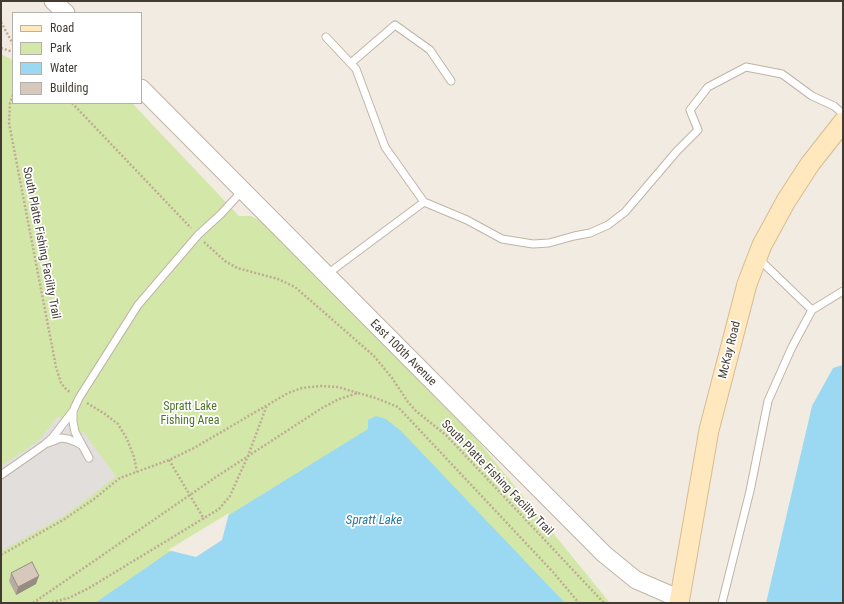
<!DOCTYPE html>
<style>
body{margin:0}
#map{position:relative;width:844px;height:604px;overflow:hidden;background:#f2ebe2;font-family:"Roboto Condensed",sans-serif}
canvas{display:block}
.frame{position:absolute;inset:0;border:2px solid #433b32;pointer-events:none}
.legend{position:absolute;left:12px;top:12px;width:130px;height:92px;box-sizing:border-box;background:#fff;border:1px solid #b4b1ad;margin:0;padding:5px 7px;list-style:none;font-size:12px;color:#433b32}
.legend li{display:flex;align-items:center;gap:8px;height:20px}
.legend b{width:20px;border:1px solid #b4b1ad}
</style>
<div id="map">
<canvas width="844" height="604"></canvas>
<div class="frame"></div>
<ul class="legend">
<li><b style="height:5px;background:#ffe8be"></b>Road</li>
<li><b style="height:11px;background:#d3e8a8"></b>Park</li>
<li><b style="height:11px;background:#9bd9f2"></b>Water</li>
<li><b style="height:11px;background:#d6c8ba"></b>Building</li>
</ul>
</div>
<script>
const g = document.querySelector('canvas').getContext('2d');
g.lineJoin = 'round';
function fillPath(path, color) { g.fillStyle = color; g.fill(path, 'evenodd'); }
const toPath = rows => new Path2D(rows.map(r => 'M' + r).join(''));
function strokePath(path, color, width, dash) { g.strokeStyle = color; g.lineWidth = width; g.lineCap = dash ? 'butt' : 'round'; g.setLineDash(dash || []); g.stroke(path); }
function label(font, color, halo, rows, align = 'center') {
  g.font = font + ' "Roboto Condensed",sans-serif'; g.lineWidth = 3.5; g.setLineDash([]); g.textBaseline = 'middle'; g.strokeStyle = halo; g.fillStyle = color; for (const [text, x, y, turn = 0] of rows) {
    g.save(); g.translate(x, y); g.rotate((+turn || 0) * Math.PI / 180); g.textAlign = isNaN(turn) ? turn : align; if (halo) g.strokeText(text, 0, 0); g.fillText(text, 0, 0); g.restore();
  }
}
fillPath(toPath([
 [1,54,13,60,13,103,132,103,239,216,251,216,263,222,460,419,610,603,1,603]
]), '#d3e8a8');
fillPath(toPath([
 [58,416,85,434,116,476,90,497,64,516,1,551,1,466,38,441]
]), '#e2dedb');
fillPath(toPath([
 [843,365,843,603,766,603,812,406,833,368],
 [376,416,386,419,401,431,565,603,95,603,166,554,368,429,368,420]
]), '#9bd9f2');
fillPath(toPath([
 [229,513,222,540,196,557,168,550]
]), '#f2ebe2');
const service = toPath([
 [326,37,356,69,385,147,424,202],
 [351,63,395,25,430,50,451,81],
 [759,259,812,310],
 [326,275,424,202,467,220,502,239,533,244,549,243,574,236,590,233,608,225,625,212,677,151,698,130,690,110,708,87,746,67,782,74,812,96,834,106,843,114],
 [73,411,73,422,75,432,89,458],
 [48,443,61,438,68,439,76,442,81,445],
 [1,475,44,445,53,437,73,411,79,398,138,305,198,235,221,214,242,191],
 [722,603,750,491,768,401,792,347,812,310,843,291]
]);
const tertiary = toPath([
 [53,1,66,13],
 [141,88,604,554,636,580,680,599]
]);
const secondary = toPath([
 [679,603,709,430,747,284,762,245,786,201,810,164,843,122]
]);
strokePath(service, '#c0b4a7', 9);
strokePath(tertiary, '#c0b4a7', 19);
strokePath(secondary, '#d7bc92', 21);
strokePath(toPath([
 [1,22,13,44],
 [1,48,13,52],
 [13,95,10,103,9,123,56,367,61,383,65,388,71,393],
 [72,103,191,228],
 [204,242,225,261,237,268,278,279,295,287,374,356,392,378,408,402,416,411,447,436,604,603],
 [87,403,105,414,118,424,127,439,134,457,137,472],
 [169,460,204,519],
 [1,555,63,520,94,499,120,478,169,460,194,448,288,393,302,388,320,386,338,387,358,393],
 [33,603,216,477,322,408,339,399,358,393,376,398,398,407,553,572,579,603],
 [48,603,69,598,89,588,219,509,230,496,237,480,248,456,267,405]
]), '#bfab95', 2.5, [2, 2]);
strokePath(service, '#fff', 7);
strokePath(tertiary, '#fff', 17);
strokePath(secondary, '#ffe8be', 19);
fillPath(toPath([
 [11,573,36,584,16,595,9,581]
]), '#b8aca0');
fillPath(toPath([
 [39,576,36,584,16,595,18,587]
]), '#968c82');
const building = toPath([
 [32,562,39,576,18,587,11,573,32,562]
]);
fillPath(building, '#d6c8ba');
strokePath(building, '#968c82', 1);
label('12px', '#433b32', '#fff', [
 ["South Platte Fishing Facility Trail",41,243,79],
 ["McKay Road",730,350,-76],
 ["East 100th Avenue",403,353,45],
 ["South Platte Fishing Facility Trail",497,478,46]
]);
label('12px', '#4d7625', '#fff', [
 ["Spratt Lake",190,407],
 ["Fishing Area",190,421]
]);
label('italic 13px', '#277ca1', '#fff', [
 ["Spratt Lake",374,521]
]);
</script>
